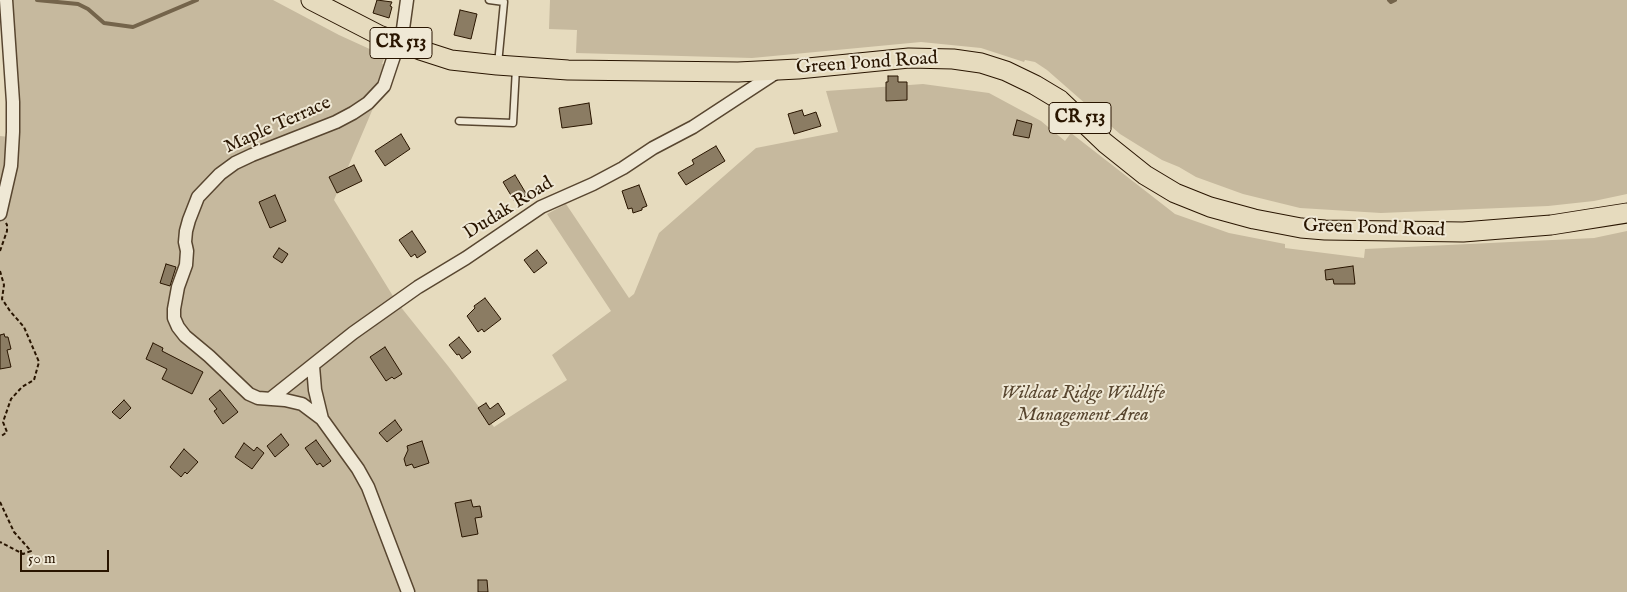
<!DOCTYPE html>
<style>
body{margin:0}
#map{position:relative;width:1627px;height:592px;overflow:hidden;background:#e6dbbe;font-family:"IM FELL English",serif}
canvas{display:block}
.scale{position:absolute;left:20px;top:550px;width:89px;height:22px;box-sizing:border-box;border:2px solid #291500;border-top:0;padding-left:6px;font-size:15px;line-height:18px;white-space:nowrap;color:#291500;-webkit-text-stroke:4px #efe8d5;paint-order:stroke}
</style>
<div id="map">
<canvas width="1627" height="592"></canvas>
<div class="scale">50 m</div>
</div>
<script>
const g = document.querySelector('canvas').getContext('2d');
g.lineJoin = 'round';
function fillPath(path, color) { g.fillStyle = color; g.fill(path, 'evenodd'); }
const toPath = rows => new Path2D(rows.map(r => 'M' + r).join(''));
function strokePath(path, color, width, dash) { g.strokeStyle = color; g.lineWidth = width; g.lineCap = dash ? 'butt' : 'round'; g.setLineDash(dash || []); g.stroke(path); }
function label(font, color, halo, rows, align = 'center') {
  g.font = font + ' "IM FELL English",serif'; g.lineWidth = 4; g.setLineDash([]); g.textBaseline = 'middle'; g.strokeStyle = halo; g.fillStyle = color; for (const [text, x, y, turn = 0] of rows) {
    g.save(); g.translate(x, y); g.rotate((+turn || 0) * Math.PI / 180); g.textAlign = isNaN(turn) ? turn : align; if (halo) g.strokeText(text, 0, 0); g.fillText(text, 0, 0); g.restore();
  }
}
fillPath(toPath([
 [12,0,273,0,339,35,385,56,382,64,391,66,334,200,396,301,448,366,494,427,567,380,552,355,611,311,547,214,566,204,629,298,634,294,659,233,756,148,838,132,826,91,923,84,989,93,1041,121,1065,141,1071,133,1175,214,1229,233,1285,244,1285,248,1364,258,1365,249,1594,238,1627,231,1627,592,0,592,0,136,18,138],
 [550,0,1627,0,1627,194,1594,201,1548,206,1381,213,1300,208,1243,194,1196,177,1179,167,1162,160,1120,134,1047,70,1035,62,1025,60,1024,62,981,48,921,42,752,58,576,53,577,30,549,29]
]), '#c6b99e');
strokePath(toPath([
 [37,0,78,4,88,9,104,23,133,27,197,0],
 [1389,0,1391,2,1395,0]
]), '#74644b', 4);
const building = toPath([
 [377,0,392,2,390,6,392,7,389,18,373,13,377,0],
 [460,10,477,14,471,39,454,35,460,10],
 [888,76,898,76,898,82,907,82,907,100,886,101,886,82,888,82,888,76],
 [589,103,592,124,562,128,559,108,589,103],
 [802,110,804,116,816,112,821,126,794,134,788,114,802,110],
 [1017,120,1032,124,1029,138,1013,135,1017,120],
 [401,134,410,149,385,166,375,151,401,134],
 [716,146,725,161,686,185,678,173,694,164,692,160,716,146],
 [354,165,362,181,337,193,329,177,354,165],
 [515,175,527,195,515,202,503,182,515,175],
 [639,185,647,206,642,208,642,210,633,213,632,208,628,209,622,191,639,185],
 [275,195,286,221,270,228,259,202,275,195],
 [412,231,426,252,417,258,415,254,411,257,399,240,412,231],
 [279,248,288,254,282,263,273,257,279,248],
 [537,250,547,263,534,273,524,260,537,250],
 [166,264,176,267,170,286,160,283,166,264],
 [1353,266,1355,284,1334,284,1333,279,1326,280,1325,270,1353,266],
 [485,298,501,319,484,332,482,329,478,332,467,316,475,308,474,306,485,298],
 [4,334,5,337,8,337,11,349,7,350,11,367,0,369,0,335,4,334],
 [459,337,471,352,462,359,459,354,457,355,449,345,459,337],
 [153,343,163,348,162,351,203,372,192,394,162,379,167,369,146,359,153,343],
 [385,347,402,374,394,379,392,377,386,381,370,357,385,347],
 [220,390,238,412,223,424,214,411,217,409,209,399,220,390],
 [124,400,131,408,120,419,112,412,124,400],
 [486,403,490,409,498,403,505,414,489,425,478,408,486,403],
 [395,420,402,430,387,442,379,433,395,420],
 [281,434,289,445,275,457,267,446,281,434],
 [316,440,331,461,323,467,320,463,317,465,305,448,316,440],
 [422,441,429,463,414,468,412,464,406,466,404,459,408,450,407,446,422,441],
 [244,443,254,451,257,447,264,453,252,469,235,457,244,443],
 [184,449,198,462,187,474,185,472,181,477,170,467,184,449],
 [471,500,473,507,480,506,482,517,475,518,478,534,462,537,455,503,471,500],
 [478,580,487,580,488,592,478,592,478,580]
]);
fillPath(building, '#8b7c63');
strokePath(building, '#291500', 1);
const lane = toPath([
 [489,0,504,2,498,64],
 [459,121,513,123,516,68]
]);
const street = toPath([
 [407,0,403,29,384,86,368,103,353,113,336,122,252,155,235,163,220,174,198,197,189,220,186,231,185,242,187,251,186,265,178,287,174,309,174,318,178,327,185,336,209,356,249,394,258,398,285,400,302,404,322,419,358,469,368,487,408,592],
 [0,214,11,166,13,132,13,102,6,0],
 [313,366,315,390,322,419],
 [270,399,353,333,418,287,466,258,541,207,593,184,623,168,653,148,693,127,780,70]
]);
const primary = toPath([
 [311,0,379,35,420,50,451,60,497,65,568,70,738,72,798,69,909,58,953,59,981,63,1006,71,1035,85,1060,100,1105,143,1145,175,1175,193,1210,207,1254,219,1301,228,1325,230,1463,232,1551,225,1627,213]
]);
strokePath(lane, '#584630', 9);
strokePath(street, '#584630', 15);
strokePath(primary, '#291500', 21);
strokePath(toPath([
 [0,251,7,231,7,225,6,223],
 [0,271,4,285,2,299,10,311,24,327,39,362,34,380,22,387,11,399,3,422,7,432,0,437],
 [0,502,14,532,31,551,23,554,0,542]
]), '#291500', 2, [4, 2.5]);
strokePath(lane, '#efe8d5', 6);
strokePath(street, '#efe8d5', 12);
strokePath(primary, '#e6dbbe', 19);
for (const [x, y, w] of [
 [401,43,62],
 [1080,118,62]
]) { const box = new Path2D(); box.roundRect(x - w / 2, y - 15.5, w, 31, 4); g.fillStyle = '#efe8d5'; g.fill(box); strokePath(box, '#291500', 1); }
label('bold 18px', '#291500', null, [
 ["CR 513",401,43],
 ["CR 513",1080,118]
]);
label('19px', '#291500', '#efe8d5', [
 ["Green Pond Road",867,64,-4],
 ["Maple Terrace",278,126,-24],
 ["Dudak Road",509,209,-32],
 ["Green Pond Road",1374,229,2]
]);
label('italic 19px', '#58462f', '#efe8d5', [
 ["Wildcat Ridge Wildlife",1083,394],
 ["Management Area",1083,416]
]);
</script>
